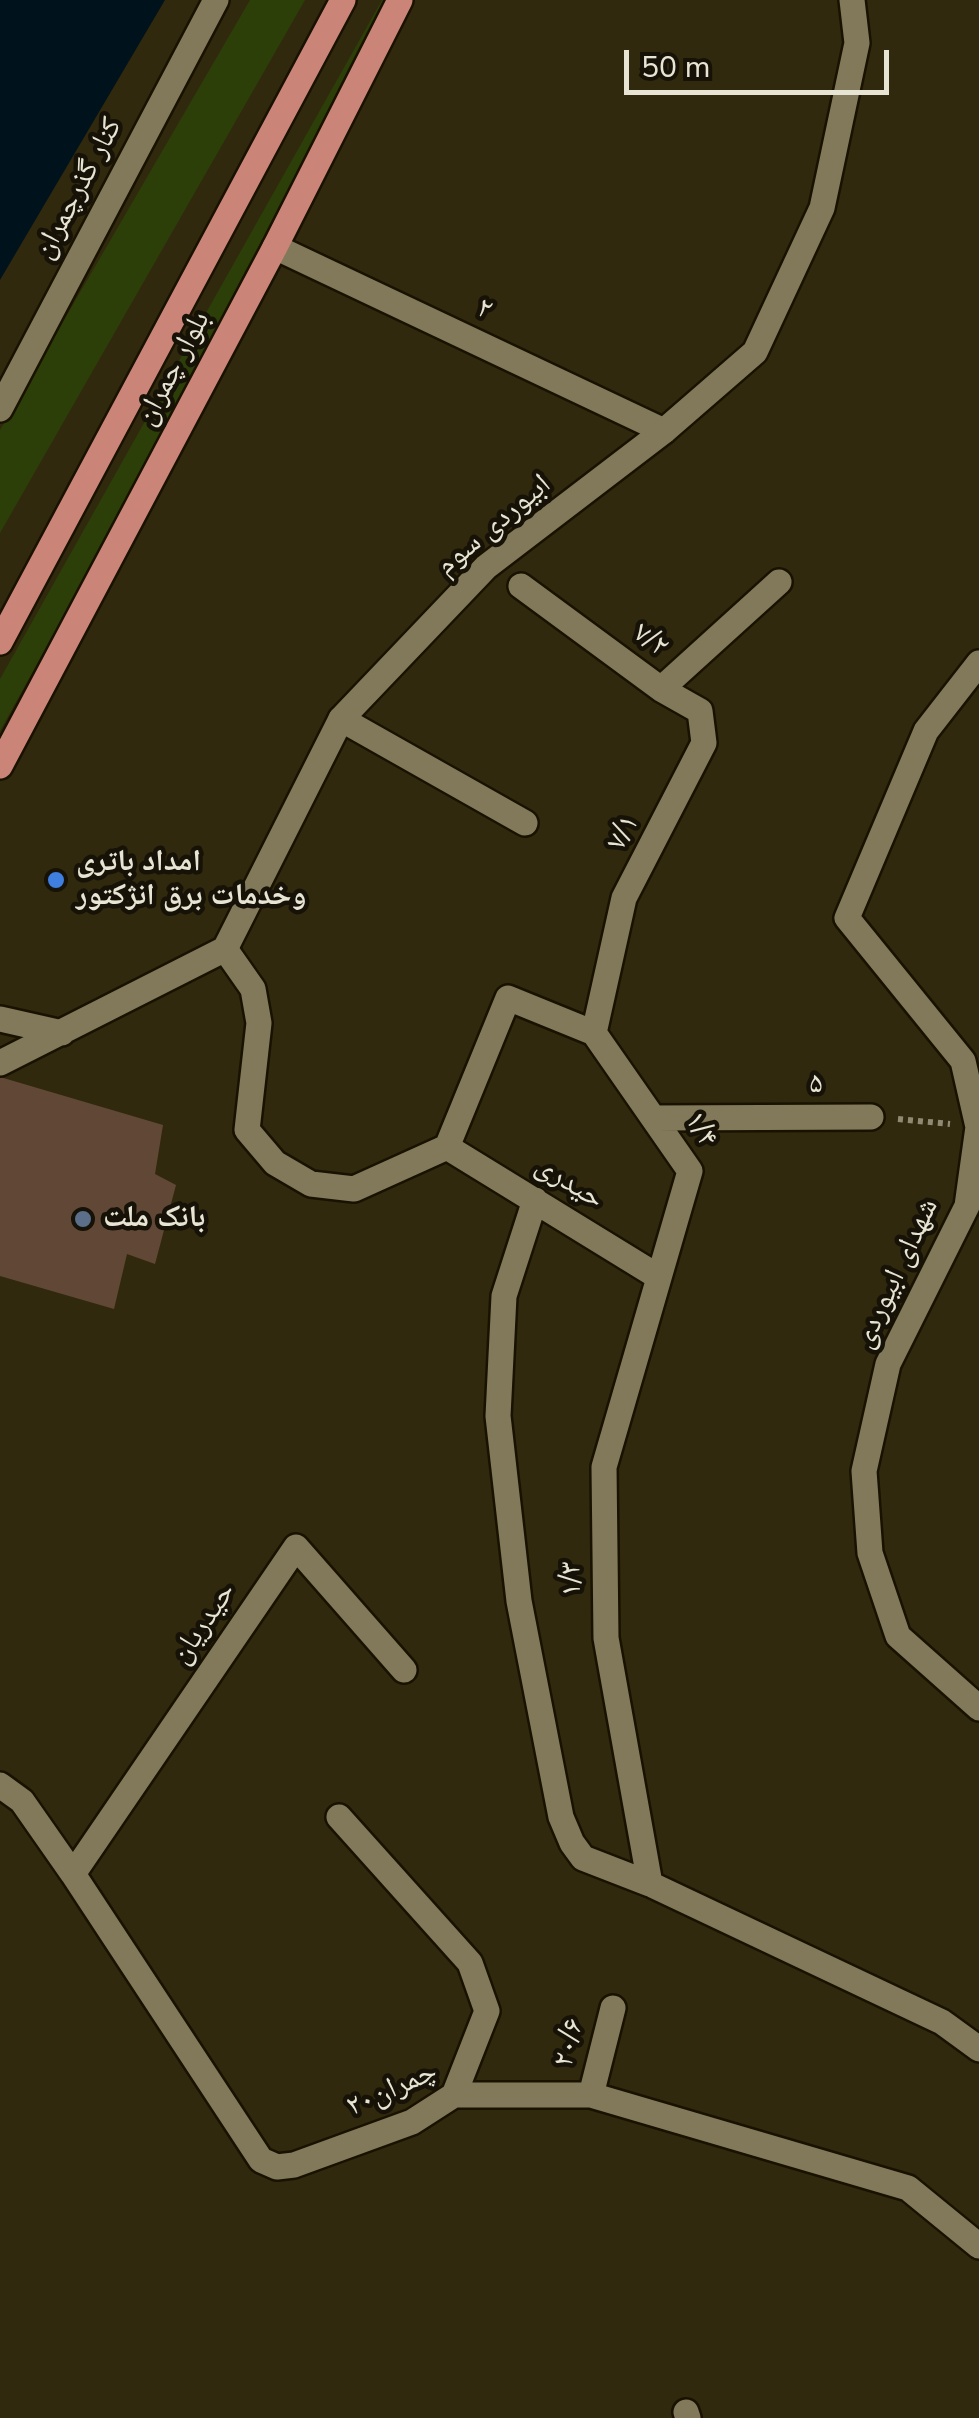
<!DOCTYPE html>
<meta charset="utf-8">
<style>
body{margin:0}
#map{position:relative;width:979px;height:2418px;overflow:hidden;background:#31290d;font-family:"Nunito Sans",sans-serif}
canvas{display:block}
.scale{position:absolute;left:624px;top:50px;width:265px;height:45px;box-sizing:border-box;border:5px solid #e8e4d3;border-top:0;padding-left:12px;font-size:30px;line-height:35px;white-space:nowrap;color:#e8e4d3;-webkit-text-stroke:8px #161207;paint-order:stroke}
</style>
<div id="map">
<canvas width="979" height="2418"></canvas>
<div class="scale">50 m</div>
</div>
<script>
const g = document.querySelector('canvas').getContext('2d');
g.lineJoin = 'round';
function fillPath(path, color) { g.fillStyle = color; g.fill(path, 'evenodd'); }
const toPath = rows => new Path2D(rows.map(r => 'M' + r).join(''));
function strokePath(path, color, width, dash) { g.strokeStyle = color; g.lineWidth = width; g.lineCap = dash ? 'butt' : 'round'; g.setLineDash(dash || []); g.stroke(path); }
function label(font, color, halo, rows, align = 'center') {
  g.font = font + ' "Nunito Sans","Noto Naskh Arabic",sans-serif'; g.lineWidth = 9; g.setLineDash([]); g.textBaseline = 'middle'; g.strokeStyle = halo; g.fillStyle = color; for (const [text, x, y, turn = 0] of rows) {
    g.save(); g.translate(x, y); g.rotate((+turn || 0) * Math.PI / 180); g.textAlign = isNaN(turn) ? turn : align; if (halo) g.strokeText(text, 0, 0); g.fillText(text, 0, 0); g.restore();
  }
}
fillPath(toPath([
 [250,0,305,0,0,533,0,430],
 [382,0,392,0,226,322,0,731,0,679]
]), '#2d3f08');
fillPath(toPath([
 [0,0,165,0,0,280]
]), '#00131c');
fillPath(toPath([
 [0,1077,163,1125,155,1174,176,1185,155,1264,127,1254,114,1309,0,1276]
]), '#614836');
const street = toPath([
 [275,247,664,431],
 [521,586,661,689,779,582],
 [341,719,525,823],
 [225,949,253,989,259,1023,247,1130,275,1163,311,1184,354,1189,447,1147,508,998,594,1033],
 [594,1033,690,1171,604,1467,606,1638,650,1884],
 [594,1033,624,898,704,743,700,711,661,689],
 [654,1118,871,1117],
 [447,1147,657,1276],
 [535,1200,504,1296,498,1416,519,1601,561,1817,572,1843,583,1858,650,1884,942,2022,979,2049],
 [0,1785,22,1801,73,1874,261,2160,277,2167,294,2165,412,2122,454,2095,591,2095,908,2188,979,2246],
 [339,1817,470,1963,487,2011,454,2095],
 [73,1874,296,1547,404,1670],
 [591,2095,613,2008],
 [686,2412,688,2418]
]);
const secondary = toPath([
 [0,409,216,0],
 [979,663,926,731,847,918,963,1061,978,1127,967,1206,888,1364,864,1471,870,1553,898,1636,979,1708],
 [0,1019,62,1033],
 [0,1063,225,949,341,719,486,567,664,431,755,352,822,208,857,43,852,0]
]);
const primary = toPath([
 [0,642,343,0],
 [0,766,275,247,400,0]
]);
strokePath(street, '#191200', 30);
strokePath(secondary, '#191200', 30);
strokePath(primary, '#191200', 30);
strokePath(toPath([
 [898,1119,950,1124]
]), '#908a74', 6, [5, 5]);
strokePath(street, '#82795b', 25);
strokePath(secondary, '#82795b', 25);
strokePath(primary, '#cb8478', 25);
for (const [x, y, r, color] of [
 [56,880,10,"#3f7fe0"],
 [83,1219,10,"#5c6f8a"]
]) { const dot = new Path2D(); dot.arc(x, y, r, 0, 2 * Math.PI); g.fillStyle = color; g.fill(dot); strokePath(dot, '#161207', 4); }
label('30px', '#e8e4d3', '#161207', [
 ["کنار گذرچمران",79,189,-62],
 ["۲",484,310,25],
 ["بلوار چمران",174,369,-62],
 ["ابیوردی سوم",494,526,-40],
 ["۷/۲",650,641,36],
 ["۷/۱",624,833,-61],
 ["۵",816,1085],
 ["۱/۴",700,1130,58],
 ["حیدری",569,1183,32],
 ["شهدای ابیوردی",897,1274,-65],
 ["۱/۳",573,1579,-90],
 ["حیدریان",204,1624,-56],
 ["۲۰/۶",570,2043,-76],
 ["چمران۲۰",392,2090,-24]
]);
label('bold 30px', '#e8e4d3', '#161207', [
 ["امداد باتری",76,863],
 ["وخدمات برق انژکتور",76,897],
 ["بانک ملت",103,1219]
], 'left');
</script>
